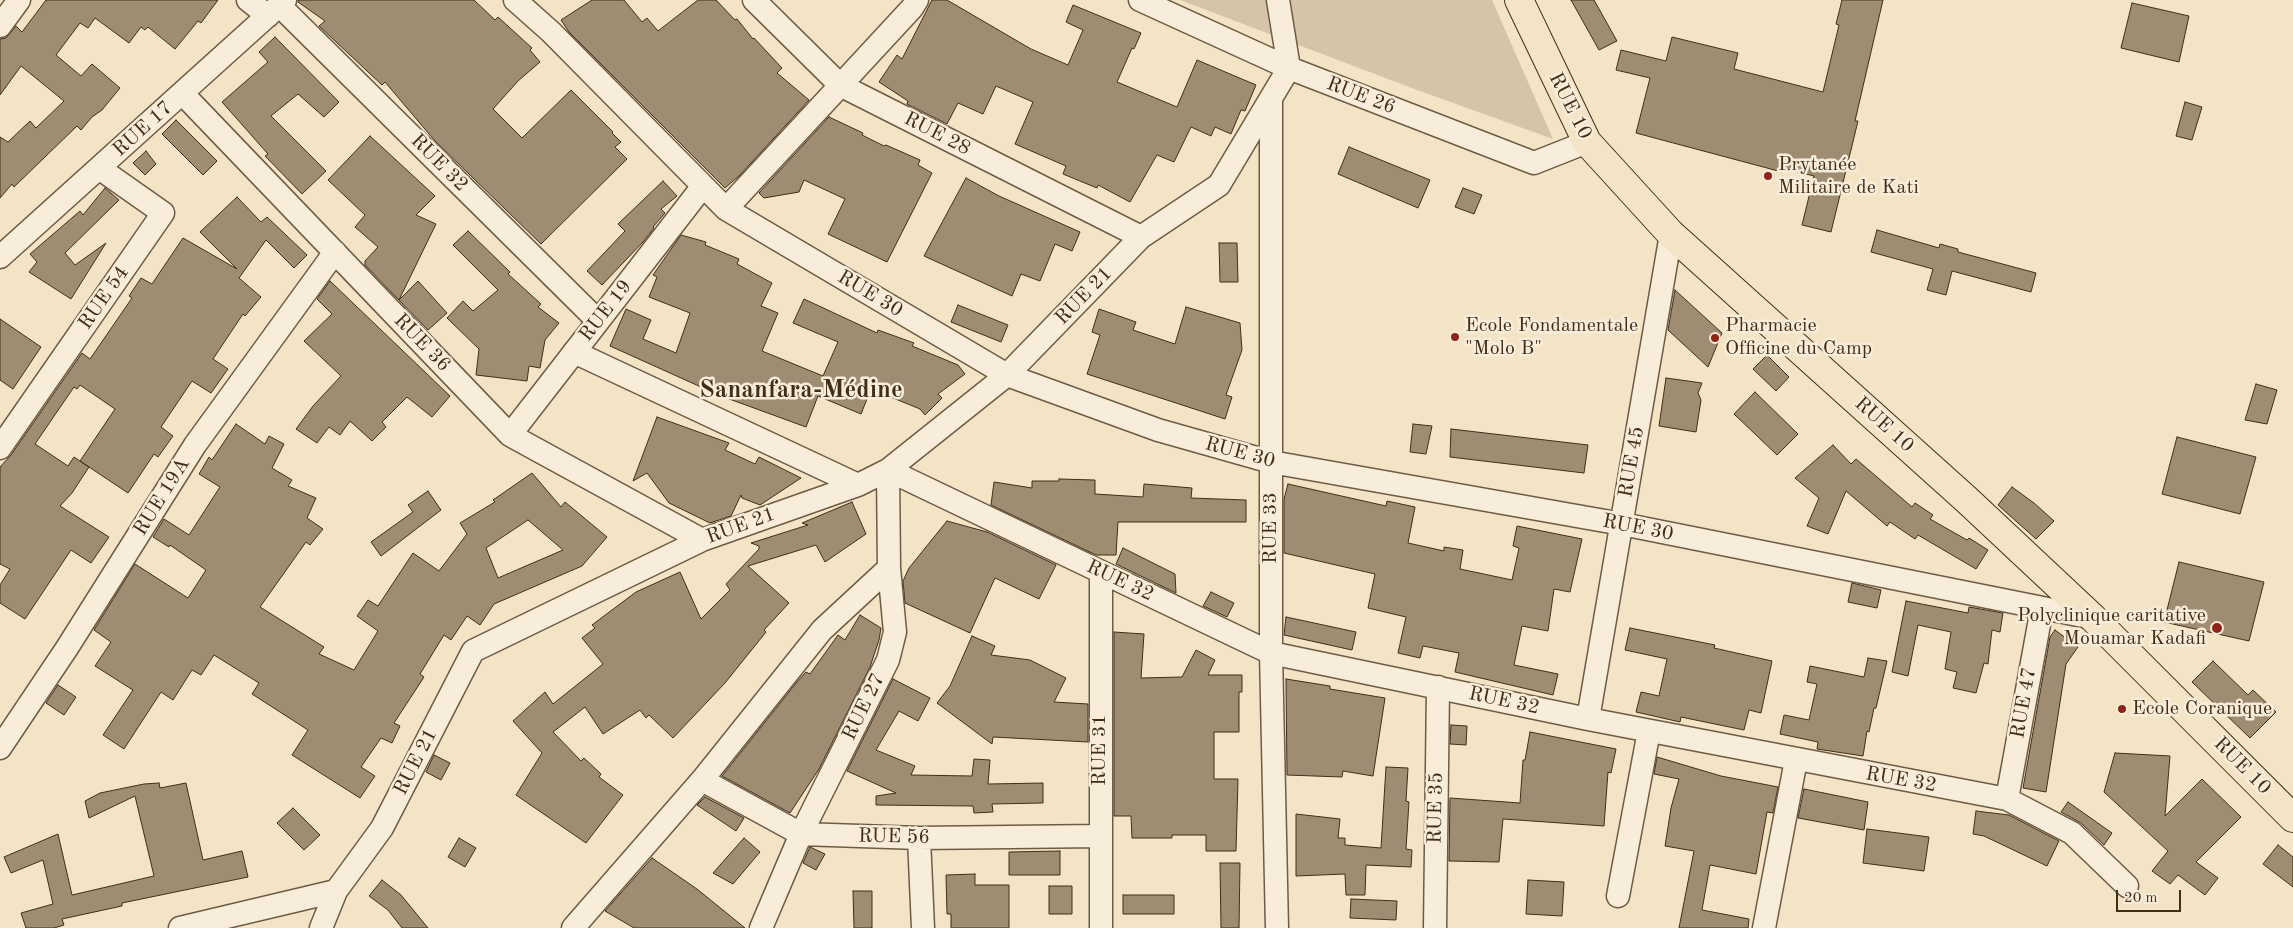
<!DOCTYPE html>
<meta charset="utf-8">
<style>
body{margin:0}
#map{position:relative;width:2293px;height:928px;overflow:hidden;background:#f4e4c6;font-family:"Old Standard TT",serif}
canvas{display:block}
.scale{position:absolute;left:2116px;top:890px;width:65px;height:22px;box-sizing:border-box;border:2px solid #402e17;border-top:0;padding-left:6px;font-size:15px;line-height:18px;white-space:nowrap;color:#402e17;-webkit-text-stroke:4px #f8edda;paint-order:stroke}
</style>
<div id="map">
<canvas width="2293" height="928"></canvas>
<div class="scale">20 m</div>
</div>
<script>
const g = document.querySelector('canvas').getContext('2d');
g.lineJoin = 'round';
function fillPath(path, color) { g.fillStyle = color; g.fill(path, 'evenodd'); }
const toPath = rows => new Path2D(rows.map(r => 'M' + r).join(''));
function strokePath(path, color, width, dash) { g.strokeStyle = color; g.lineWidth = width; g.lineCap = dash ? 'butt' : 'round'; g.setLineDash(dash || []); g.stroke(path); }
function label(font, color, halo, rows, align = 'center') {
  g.font = font + ' "Old Standard TT",serif'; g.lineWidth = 5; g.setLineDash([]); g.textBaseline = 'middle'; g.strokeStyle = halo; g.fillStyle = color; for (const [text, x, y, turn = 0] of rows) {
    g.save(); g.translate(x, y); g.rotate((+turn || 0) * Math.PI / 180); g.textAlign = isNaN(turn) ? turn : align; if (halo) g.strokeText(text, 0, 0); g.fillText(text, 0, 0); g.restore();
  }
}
fillPath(toPath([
 [1180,0,1492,0,1553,139,1409,87]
]), '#d5c5a8');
const building = toPath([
 [46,0,218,0,201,23,198,21,175,49,148,27,145,30,141,27,129,43,95,18,88,28,80,23,56,55,81,76,92,64,120,88,102,110,92,117,81,130,77,126,14,187,12,184,0,198,0,137,8,142,30,121,36,128,64,101,21,66,0,95,0,39,6,38,16,26,22,32,46,0],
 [298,0,474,0,495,20,498,17,532,48,530,50,540,62,518,81,493,109,522,138,571,90,613,132,612,133,621,142,615,147,627,159,541,244,435,141,385,82,382,85,319,26,325,21,298,2,298,0],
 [592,0,624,0,642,22,647,18,658,31,698,0,716,0,735,20,737,19,753,39,754,38,782,68,777,73,809,100,739,176,725,188,569,32,561,20,592,0],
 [932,0,947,0,1031,49,1068,65,1083,30,1066,22,1073,5,1141,33,1134,49,1132,48,1117,82,1177,107,1197,60,1256,85,1245,111,1241,110,1231,134,1215,127,1211,136,1191,127,1174,162,1157,155,1130,202,1098,185,1097,188,1063,174,1066,166,1015,144,1033,102,996,86,983,114,958,103,947,124,907,104,908,101,879,82,897,55,902,59,932,0],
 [1571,0,1594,0,1617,41,1599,50,1571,0],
 [1842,0,1883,0,1855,121,1858,121,1831,232,1802,225,1814,176,1783,168,1782,172,1636,133,1650,78,1616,70,1621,50,1666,61,1672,37,1738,53,1734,69,1823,92,1839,25,1836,24,1842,0],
 [2132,3,2189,16,2179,62,2121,48,2132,3],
 [275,37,339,102,324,117,298,94,271,116,326,171,302,194,265,156,268,154,222,102,268,62,259,52,275,37],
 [2185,102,2202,107,2192,140,2176,136,2185,102],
 [829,117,863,133,862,135,884,146,886,145,920,160,918,165,932,173,887,262,828,234,845,199,804,180,799,192,764,198,759,193,829,117],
 [176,120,217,161,203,175,162,134,176,120],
 [370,136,435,196,416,215,436,224,399,300,418,281,447,313,428,330,365,265,365,261,378,247,355,227,365,215,328,180,370,136],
 [1349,147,1430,180,1418,208,1338,174,1349,147],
 [146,151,156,164,145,175,133,163,146,151],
 [966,178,999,196,1080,232,1072,251,1055,244,1040,281,1021,274,1012,296,924,256,966,178],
 [663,181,677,196,661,209,665,213,653,227,654,228,643,242,602,285,587,271,625,231,618,224,663,181],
 [105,188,119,200,65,253,75,265,106,243,71,299,29,272,37,262,30,254,80,211,83,215,105,188],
 [1463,188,1482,195,1474,214,1455,207,1463,188],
 [237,197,261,222,267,217,307,255,294,268,266,240,239,278,261,297,245,316,243,314,213,359,228,369,211,393,192,381,161,427,173,436,158,457,154,454,128,493,80,461,115,409,80,385,77,389,74,387,35,444,68,466,74,457,89,467,72,493,60,506,109,537,91,563,71,550,25,619,0,603,0,585,10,569,0,564,0,467,11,455,82,353,90,359,132,298,129,296,141,278,152,284,183,238,237,269,200,232,237,197],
 [1877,230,1939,248,1940,244,1958,249,1958,252,2036,273,2031,292,1952,271,1946,295,1927,290,1933,269,1871,252,1877,230],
 [468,231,510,272,508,274,541,304,538,307,559,323,545,340,540,368,529,366,527,381,476,375,479,349,447,318,463,301,473,311,498,290,453,245,468,231],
 [681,235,706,242,705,245,739,259,737,264,772,283,761,306,778,313,762,351,823,376,838,342,793,323,804,299,877,333,878,330,914,343,912,346,958,365,965,374,938,394,942,398,925,415,920,409,871,389,861,414,818,396,806,427,721,396,610,346,626,309,651,320,643,339,676,353,690,313,649,297,657,277,653,275,681,235],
 [1219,243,1237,243,1238,282,1220,282,1219,243],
 [330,281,450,396,432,417,407,397,382,422,386,427,372,441,350,421,340,435,329,427,317,443,296,429,313,406,341,376,304,341,332,314,317,299,330,281],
 [1675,290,1722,333,1708,367,1668,330,1675,290],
 [958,305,1008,325,1001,342,951,322,958,305],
 [1186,307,1240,323,1242,350,1226,395,1232,397,1225,419,1087,374,1100,335,1092,332,1099,309,1136,322,1133,330,1175,344,1186,307],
 [0,319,41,347,13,389,0,380,0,319],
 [1767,355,1789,377,1776,391,1753,369,1767,355],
 [1666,378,1702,383,1698,393,1701,400,1696,432,1659,426,1666,378],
 [2256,384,2277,390,2267,424,2245,420,2256,384],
 [1755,392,1798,434,1777,455,1734,414,1755,392],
 [657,417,729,443,725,450,755,464,759,457,801,478,760,505,742,498,741,495,731,516,710,523,669,503,647,473,633,481,657,417],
 [236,424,265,444,269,436,284,444,272,468,292,480,288,486,316,498,307,518,323,529,310,545,306,542,260,607,324,647,319,654,354,670,378,631,357,616,368,600,378,606,413,553,439,571,467,534,460,523,495,502,493,500,532,473,561,507,565,502,607,537,582,566,494,604,480,625,467,616,451,640,444,635,420,674,424,677,394,723,400,726,392,743,381,738,361,767,375,776,360,798,292,755,308,730,252,694,259,683,214,655,201,675,192,670,173,700,161,692,124,749,103,735,133,690,95,666,111,642,94,630,135,564,188,598,206,570,170,545,169,547,153,537,164,519,189,535,220,487,199,474,209,457,212,460,236,424],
 [528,520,563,550,498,578,486,548,528,520],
 [1413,424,1432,426,1426,454,1410,452,1413,424],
 [1451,429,1588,445,1584,473,1450,457,1451,429],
 [2177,437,2256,457,2240,514,2162,494,2177,437],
 [1833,445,1851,464,1856,459,1912,507,1915,503,1933,515,1930,519,1967,540,1969,538,1988,550,1976,569,1918,535,1915,539,1890,522,1887,526,1846,491,1828,534,1807,526,1819,498,1795,478,1833,445],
 [1059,479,1095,480,1095,494,1143,497,1144,484,1192,488,1191,498,1246,500,1246,522,1118,522,1116,555,1096,555,991,505,994,482,1032,488,1032,481,1059,481,1059,479],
 [1288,484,1386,506,1387,501,1415,507,1408,543,1444,551,1444,547,1463,550,1460,569,1512,580,1519,548,1513,546,1517,526,1582,539,1570,592,1554,589,1548,631,1522,626,1514,665,1558,674,1553,695,1455,672,1459,653,1423,646,1420,658,1398,653,1406,617,1368,608,1375,574,1284,553,1284,499,1288,484],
 [2012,487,2034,503,2054,521,2036,539,1998,505,2012,487],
 [428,491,441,510,381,556,371,542,413,512,408,505,428,491],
 [852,502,866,534,825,562,816,545,748,566,789,603,764,630,766,632,725,683,673,738,649,715,646,718,640,710,603,734,585,707,553,732,581,761,584,758,601,774,599,777,623,795,586,843,516,795,542,753,513,721,545,692,553,704,603,664,582,638,595,628,592,625,636,592,680,572,701,619,730,590,726,584,759,549,759,546,751,543,808,525,802,523,852,502],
 [947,521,987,532,1056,565,1039,599,995,578,970,633,905,603,903,581,909,568,947,521],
 [1123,548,1175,574,1176,593,1116,564,1123,548],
 [2179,562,2264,582,2249,641,2164,622,2179,562],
 [1852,583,1881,590,1877,608,1848,602,1852,583],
 [1211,592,1234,603,1227,617,1203,606,1211,592],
 [1906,601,1968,613,1969,607,2003,613,2000,632,1992,630,1988,664,1984,663,1976,693,1953,688,1957,672,1945,669,1951,632,1918,625,1908,676,1892,672,1906,601],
 [860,615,881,628,879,640,870,667,819,769,790,813,722,776,797,682,806,672,810,674,838,635,845,640,860,615],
 [1286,617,1356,632,1352,650,1284,635,1286,617],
 [1630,628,1715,645,1714,648,1772,661,1761,713,1749,710,1744,730,1681,717,1680,722,1636,712,1641,692,1659,696,1667,659,1625,650,1630,628],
 [2055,630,2078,647,2066,664,2046,792,2023,788,2050,637,2055,630],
 [1114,632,1144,634,1141,678,1182,677,1196,650,1215,660,1208,675,1242,675,1242,692,1239,692,1239,732,1214,732,1214,779,1238,779,1236,851,1206,851,1206,835,1172,835,1172,838,1132,838,1131,816,1114,816,1114,632],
 [972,636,995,646,991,655,1030,660,1066,678,1054,702,1088,704,1088,742,993,737,992,744,937,703,950,686,972,636],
 [1868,658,1887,661,1876,708,1874,708,1869,732,1867,731,1863,756,1817,749,1818,742,1780,734,1784,715,1809,720,1817,684,1807,682,1810,666,1864,677,1868,658],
 [2213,661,2248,695,2253,690,2276,712,2250,738,2192,682,2213,661],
 [893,679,930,698,918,721,899,711,876,750,915,766,911,775,972,776,974,759,990,760,988,784,1043,783,1043,803,992,804,993,812,974,813,973,806,876,805,876,796,896,793,847,771,893,679],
 [1286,679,1330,686,1330,689,1385,698,1373,776,1343,771,1342,777,1287,775,1286,679],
 [58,685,76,697,64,715,46,703,58,685],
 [1451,725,1467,726,1466,745,1450,744,1451,725],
 [1530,732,1616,749,1611,773,1608,772,1604,826,1503,819,1499,862,1449,861,1450,798,1520,803,1523,760,1525,760,1530,732],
 [2115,753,2170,756,2165,816,2202,779,2241,817,2196,862,2218,878,2205,895,2178,875,2170,884,2152,871,2168,851,2104,792,2115,753],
 [434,755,450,763,441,780,426,772,434,755],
 [1657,757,1721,776,1778,787,1773,813,1767,812,1756,874,1710,865,1702,910,1749,919,1748,928,1679,928,1694,851,1665,846,1671,808,1679,779,1654,774,1657,757],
 [1386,767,1408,768,1406,801,1409,802,1406,849,1412,850,1411,867,1366,865,1365,895,1346,895,1345,874,1296,876,1296,814,1340,819,1338,838,1345,838,1345,845,1381,848,1386,767],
 [159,783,160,788,186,783,203,860,242,851,248,877,122,903,122,906,62,919,64,925,54,928,26,928,21,913,53,904,43,860,11,873,4,857,58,834,72,895,154,876,135,796,89,818,85,801,100,793,144,784,159,783],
 [1804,789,1868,802,1864,830,1798,818,1804,789],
 [705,797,744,818,736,831,697,805,705,797],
 [2068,802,2112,833,2104,845,2081,823,2061,812,2068,802],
 [293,808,320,835,304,850,277,823,293,808],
 [1976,811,2009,815,2059,841,2047,866,1984,836,1973,834,1976,811],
 [1867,829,1929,837,1924,871,1863,863,1867,829],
 [459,838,476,848,465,867,448,857,459,838],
 [744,838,760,852,733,884,713,873,744,838],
 [2278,845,2293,857,2293,887,2263,864,2278,845],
 [810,847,825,854,816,870,803,863,810,847],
 [1060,851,1060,875,1009,875,1009,852,1060,851],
 [652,858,697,889,745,928,634,928,605,911,652,858],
 [1220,863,1240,863,1239,928,1221,928,1220,863],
 [975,874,975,885,1009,885,1009,928,951,928,951,914,947,914,946,875,975,874],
 [382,880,401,895,428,928,402,928,388,910,369,896,382,880],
 [1528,880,1564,882,1562,916,1526,914,1528,880],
 [1049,886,1072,886,1072,914,1049,914,1049,886],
 [853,891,872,891,872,928,854,928,853,891],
 [1123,895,1174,895,1174,914,1123,914,1123,895],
 [1351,899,1397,901,1396,920,1350,918,1351,899]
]);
fillPath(building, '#9e8d72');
strokePath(building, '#402e17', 1);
const minor = toPath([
 [248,0,268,16],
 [515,0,551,32,726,209,1007,375,1158,430,1271,462,1622,524,2093,618],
 [754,0,840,85,1141,237],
 [1140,0,1289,68,1534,163,1587,142],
 [279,5,598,321],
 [0,26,19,0],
 [182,93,510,435,702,540],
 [1271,99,1271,653,1277,928],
 [726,209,912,8,917,0],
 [0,257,285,0],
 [574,352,858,485],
 [510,435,703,186],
 [0,448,163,213,99,168],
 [1588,719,1671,234],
 [0,748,67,648,195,445,335,252],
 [702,780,801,834,919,838,1100,836],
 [2007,799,2042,608],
 [919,838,923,928],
 [1618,896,1649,731],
 [180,928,336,891,382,828,473,651,702,540,858,485,888,470,1007,375,1141,237,1219,185,1289,68,1278,0],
 [321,928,336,891],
 [573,928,702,780,822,630,889,568],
 [761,928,801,834,888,660,895,632,889,568,888,470,1271,653,1588,719,2007,799,2072,833,2127,886],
 [1101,928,1101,572],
 [1435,928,1438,687],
 [1764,928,1796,760]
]);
const major = toPath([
 [1519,0,1587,142,1671,234,1967,500,2093,618,2293,818]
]);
strokePath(minor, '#6d5c43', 25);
strokePath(major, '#402e17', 30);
strokePath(minor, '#f8edda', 22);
strokePath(major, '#f4e4c6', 28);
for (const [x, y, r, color] of [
 [1768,176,5,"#8f2418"],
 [1455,337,5,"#8f2418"],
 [1715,338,5,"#8f2418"],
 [2217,628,6,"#8f2418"],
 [2122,709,5,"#8f2418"]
]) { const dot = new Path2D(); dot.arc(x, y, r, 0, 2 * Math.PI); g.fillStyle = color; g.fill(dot); strokePath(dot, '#f8edda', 2); }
label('20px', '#402e17', '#f8edda', [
 ["RUE 26",1361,96,21],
 ["RUE 10",1570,106,63],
 ["RUE 17",143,129,-42],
 ["RUE 28",937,134,27],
 ["RUE 32",439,163,45],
 ["RUE 30",870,294,31],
 ["RUE 21",1084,296,-46],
 ["RUE 54",104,298,-55],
 ["RUE 19",606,311,-52],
 ["RUE 36",422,343,46],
 ["RUE 10",1884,425,42],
 ["RUE 30",1240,453,15],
 ["RUE 45",1632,462,-80],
 ["RUE 19A",162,497,-58],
 ["RUE 21",741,526,-20],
 ["RUE 33",1271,528,-90],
 ["RUE 30",1638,528,11],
 ["RUE 32",1120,581,25],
 ["RUE 32",1504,701,12],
 ["RUE 47",2024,703,-80],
 ["RUE 27",864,707,-64],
 ["RUE 31",1100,750,-90],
 ["RUE 21",416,762,-63],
 ["RUE 10",2242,766,45],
 ["RUE 32",1901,780,10],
 ["RUE 35",1436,808,-89],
 ["RUE 56",894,837,1]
]);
label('20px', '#402e17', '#f8edda', [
 ["Prytanée",1778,165],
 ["Militaire de Kati",1778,188],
 ["Ecole Fondamentale",1465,326],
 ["\"Molo B\"",1465,349],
 ["Pharmacie",1725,326],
 ["Officine du Camp",1725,349],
 ["Polyclinique caritative",2206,616,"right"],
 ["Mouamar Kadafi",2206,639,"right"],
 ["Ecole Coranique",2132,709]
], 'left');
label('bold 25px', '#402e17', '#f8edda', [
 ["Sananfara-Médine",801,390]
]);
</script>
